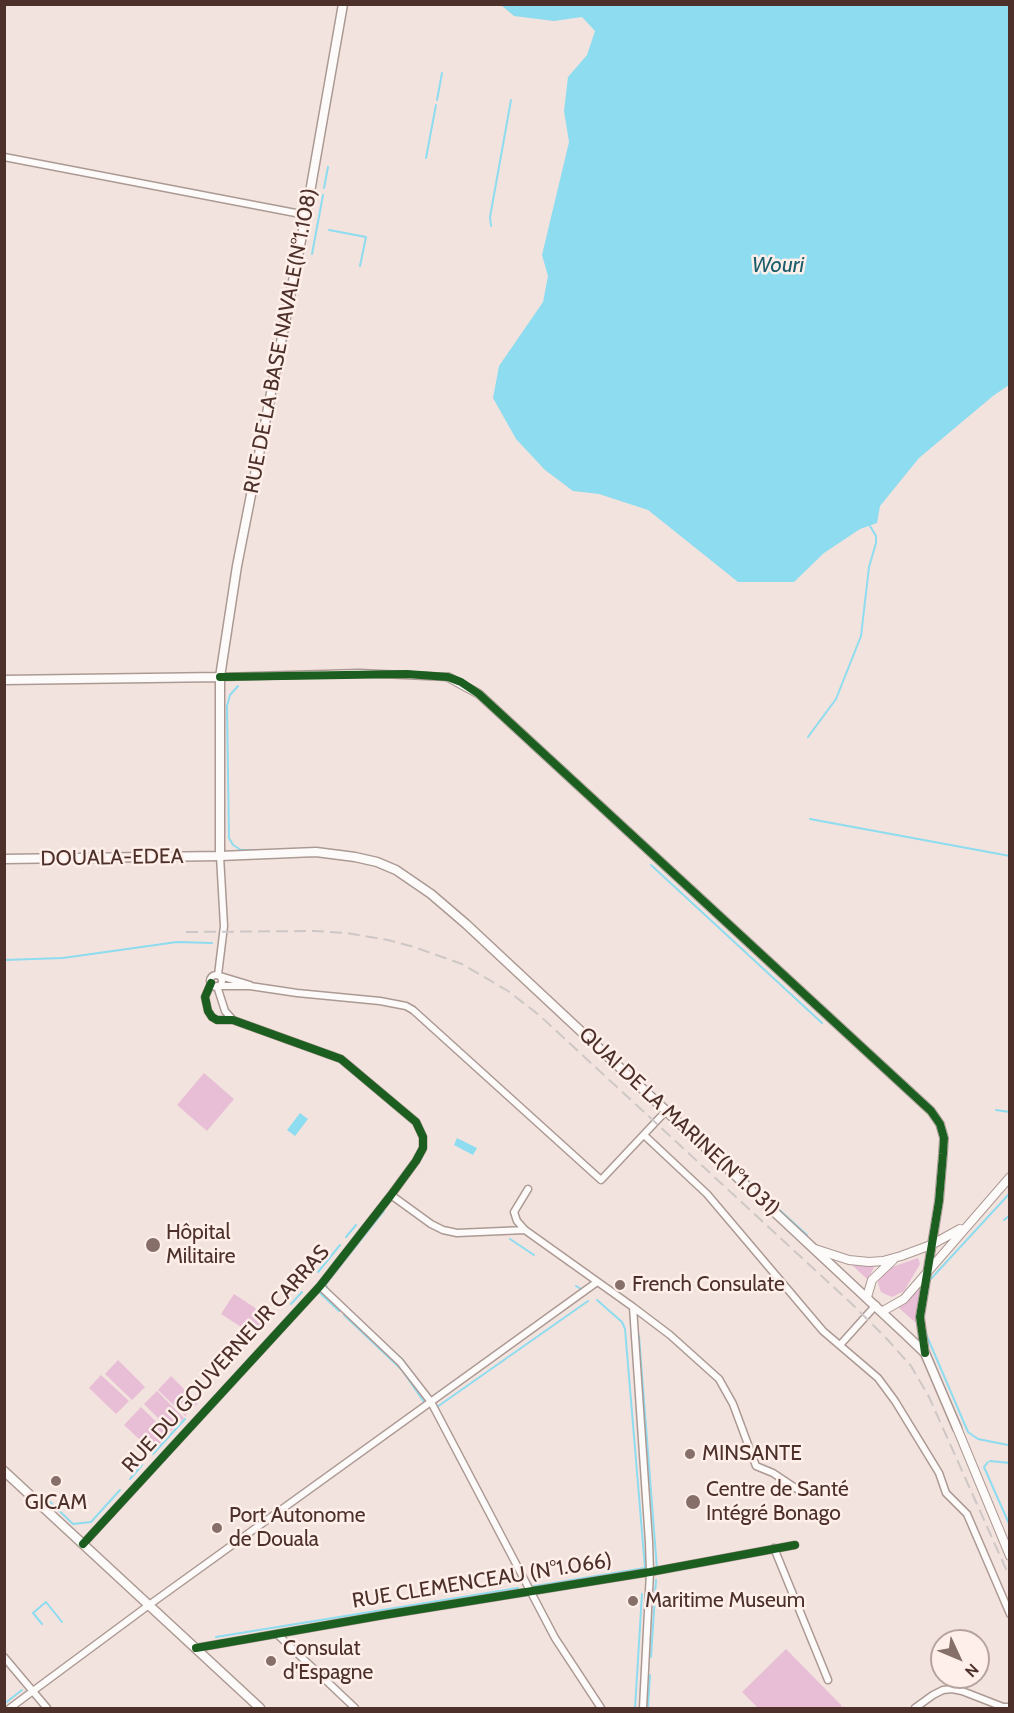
<!DOCTYPE html>
<meta charset="utf-8">
<style>
body{margin:0}
#map{position:relative;width:1014px;height:1713px;overflow:hidden;background:#f3e3de;font-family:Cabin,sans-serif}
canvas{display:block}
.frame{position:absolute;inset:0;border:6px solid #4c3029;pointer-events:none}
.north{position:absolute;left:930px;top:1629px;width:60px;height:60px;box-sizing:border-box;background:#feefea;border:2px solid #b7a39d;border-radius:50%;rotate:134deg;font-size:16px;font-weight:700;line-height:24px;text-align:center;color:#4c3029}
.north::after{content:'';display:block;margin:auto;width:21px;height:27px;background:#866f68;clip-path:polygon(50% 0,100% 100%,50% 72%,0 100%)}
</style>
<div id="map">
<canvas width="1014" height="1713"></canvas>
<div class="frame"></div>
<div class="north">N</div>
</div>
<script>
const g = document.querySelector('canvas').getContext('2d');
g.lineJoin = 'round';
function fillPath(path, color) { g.fillStyle = color; g.fill(path, 'evenodd'); }
const toPath = rows => new Path2D(rows.map(r => 'M' + r).join(''));
function strokePath(path, color, width, dash) { g.strokeStyle = color; g.lineWidth = width; g.lineCap = dash ? 'butt' : 'round'; g.setLineDash(dash || []); g.stroke(path); }
function label(font, color, halo, rows, align = 'center') {
  g.font = font + ' Cabin,sans-serif'; g.lineWidth = 5; g.setLineDash([]); g.textBaseline = 'middle'; g.strokeStyle = halo; g.fillStyle = color; for (const [text, x, y, turn = 0] of rows) {
    g.save(); g.translate(x, y); g.rotate((+turn || 0) * Math.PI / 180); g.textAlign = isNaN(turn) ? turn : align; if (halo) g.strokeText(text, 0, 0); g.fillText(text, 0, 0); g.restore();
  }
}
fillPath(toPath([
 [204,1073,234,1099,207,1131,177,1105],
 [918,1258,920,1264,904,1291,892,1297,881,1292,878,1283,880,1276,889,1268],
 [851,1264,862,1266,875,1265,868,1280],
 [917,1290,919,1290,919,1293,917,1324,899,1308],
 [234,1294,269,1317,255,1336,221,1314],
 [118,1360,145,1387,132,1400,105,1374],
 [101,1375,129,1401,116,1414,89,1388],
 [171,1376,198,1403,185,1416,158,1390],
 [157,1391,184,1418,171,1431,144,1404],
 [141,1407,169,1434,152,1451,124,1425],
 [786,1649,842,1706,839,1708,758,1708,742,1692]
]), '#e7bed6');
fillPath(toPath([
 [501,5,1009,5,1009,385,993,396,919,458,880,506,877,523,860,529,824,553,794,582,738,582,648,510,599,494,573,491,545,470,516,439,493,398,499,366,543,302,548,276,542,255,569,142,564,111,568,77,587,55,595,31,582,17,554,21,514,16],
 [300,1113,308,1119,295,1136,287,1130],
 [457,1138,477,1148,473,1155,454,1145]
]), '#8ddcef');
strokePath(toPath([
 [437,100,442,73],
 [426,158,436,105],
 [324,188,328,167],
 [491,226,490,217,511,100],
 [329,230,366,237,360,266],
 [312,254,323,195],
 [238,686,230,695,227,706,229,838,233,845,241,850,269,850],
 [808,737,836,699,861,636,869,567,876,543,876,536,870,526],
 [810,819,1010,856],
 [330,850,342,851],
 [651,865,822,1023],
 [412,876,427,886],
 [4,960,63,958,177,942,212,943],
 [996,1110,1010,1112],
 [716,1152,807,1235],
 [1004,1220,1010,1215],
 [346,1237,356,1225],
 [510,1239,534,1255],
 [318,1272,340,1245],
 [928,1282,1010,1193],
 [576,1286,581,1289,579,1292],
 [327,1289,326,1284,384,1211],
 [320,1293,339,1311],
 [291,1304,302,1292],
 [344,1315,402,1370,424,1402],
 [364,1324,403,1360,423,1388],
 [926,1334,968,1432,978,1439,1008,1445],
 [639,1336,657,1569],
 [437,1407,588,1301],
 [153,1454,185,1419],
 [990,1461,1010,1463],
 [988,1462,984,1467,1010,1526],
 [130,1479,142,1465],
 [49,1501,73,1524,91,1522,120,1490],
 [529,1587,645,1568,625,1329,622,1322,597,1300],
 [42,1624,33,1613,46,1602,62,1622],
 [216,1637,518,1588],
 [651,1657,656,1580],
 [4,1704,22,1690],
 [635,1708,642,1594],
 [648,1708,650,1675]
]), '#8ddcef', 2);
const minor = toPath([
 [4,157,306,215],
 [220,677,359,673,448,677],
 [218,975,224,926,220,856],
 '210 981a6 6 0 1 1 12 0a6 6 0 1 1-12 0Z',
 [220,976,250,985],
 [217,986,225,1011,233,1020],
 [220,986,250,986,297,993,380,1001,406,1006,413,1010,601,1180,666,1111],
 [644,1135,707,1194,823,1331,878,1378,895,1401,939,1473,946,1493,967,1514,1010,1614],
 [391,1195,431,1224,443,1230,457,1233,525,1230,633,1307,670,1335,719,1379,733,1404,756,1466,773,1473,803,1493],
 [525,1230,517,1221,514,1212,528,1189],
 [320,1286,400,1362,431,1402,555,1638,601,1708],
 [633,1307,649,1542,650,1572,643,1708],
 [840,1345,876,1305],
 [83,1544,320,1286,391,1195,416,1161,423,1148,423,1137,416,1122,341,1059,233,1020,217,1020,212,1017,208,1011,205,997,211,983],
 [774,1548,828,1680],
 [277,1634,355,1708],
 [196,1648,384,1615,650,1572,795,1545],
 [4,1657,47,1708],
 [10,1708,149,1605,597,1282],
 [915,1708,933,1695,943,1690,952,1689,962,1691,1003,1707,1010,1707]
]);
const tertiary = toPath([
 [448,677,479,694,931,1111,940,1124,944,1138,943,1154,939,1201,920,1317,925,1353],
 [815,1249,849,1260,869,1262,883,1261,901,1256,931,1245,960,1229],
 [867,1297,872,1280,893,1260],
 [883,1311,904,1299,1010,1177],
 [957,1428,1010,1556]
]);
const secondary = toPath([
 [4,680,220,677],
 [220,856,220,677,237,566,306,215,343,4],
 [4,859,220,856,316,852,355,857,377,862,396,870,431,894,466,924,904,1333,925,1353,957,1428],
 [4,1471,260,1708]
]);
strokePath(minor, '#ac9993', 9);
strokePath(tertiary, '#ac9993', 10);
strokePath(secondary, '#ac9993', 11);
strokePath(minor, '#fdfbfa', 6);
strokePath(tertiary, '#fdfbfa', 8);
strokePath(secondary, '#fdfbfa', 8);
strokePath(toPath([
 [186,932,314,931,347,933,388,940,414,947,462,964,508,991,539,1015,854,1306,887,1339,911,1366,929,1397,1010,1578]
]), '#cdc7c6', 2, [12, 6]);
strokePath(toPath([
 [220,677,407,674,448,677,461,682,479,694,931,1111,940,1124,944,1138,943,1154,939,1201,920,1317,925,1353],
 [83,1544,320,1286,391,1195,416,1161,423,1148,423,1137,416,1122,341,1059,233,1020,217,1020,212,1017,208,1011,205,997,211,983],
 [196,1648,384,1615,650,1572,795,1545]
]), '#1b5e20', 8);
for (const [x, y, r, color] of [
 [153,1245,8,"#866f68"],
 [620,1285,6,"#866f68"],
 [690,1454,6,"#866f68"],
 [56,1481,6,"#866f68"],
 [693,1502,8,"#866f68"],
 [217,1528,6,"#866f68"],
 [633,1601,6,"#866f68"],
 [271,1661,6,"#866f68"]
]) { const dot = new Path2D(); dot.arc(x, y, r, 0, 2 * Math.PI); g.fillStyle = color; g.fill(dot); strokePath(dot, '#feefea', 2); }
label('21px', '#4c3029', '#feefea', [
 ["RUE DE LA BASE NAVALE(N°1.108)",281,341,-79],
 ["DOUALA-EDEA",112,858,-1],
 ["QUAI DE LA MARINE(N°1.031)",679,1122,43],
 ["RUE DU GOUVERNEUR CARRAS",226,1359,-48],
 ["RUE CLEMENCEAU (N°1.066)",482,1581,-9]
]);
label('21px', '#4c3029', '#feefea', [
 ["Hôpital",166,1233],
 ["Militaire",166,1257],
 ["French Consulate",632,1285],
 ["MINSANTE",702,1454],
 ["Centre de Santé",706,1490],
 ["Intégré Bonago",706,1514],
 ["GICAM",56,1503,"center"],
 ["Port Autonome",229,1516],
 ["de Douala",229,1540],
 ["Maritime Museum",645,1601],
 ["Consulat",283,1649],
 ["d'Espagne",283,1673]
], 'left');
label('italic 22px', '#1a5d6c', '#feefea', [
 ["Wouri",778,266]
]);
</script>
